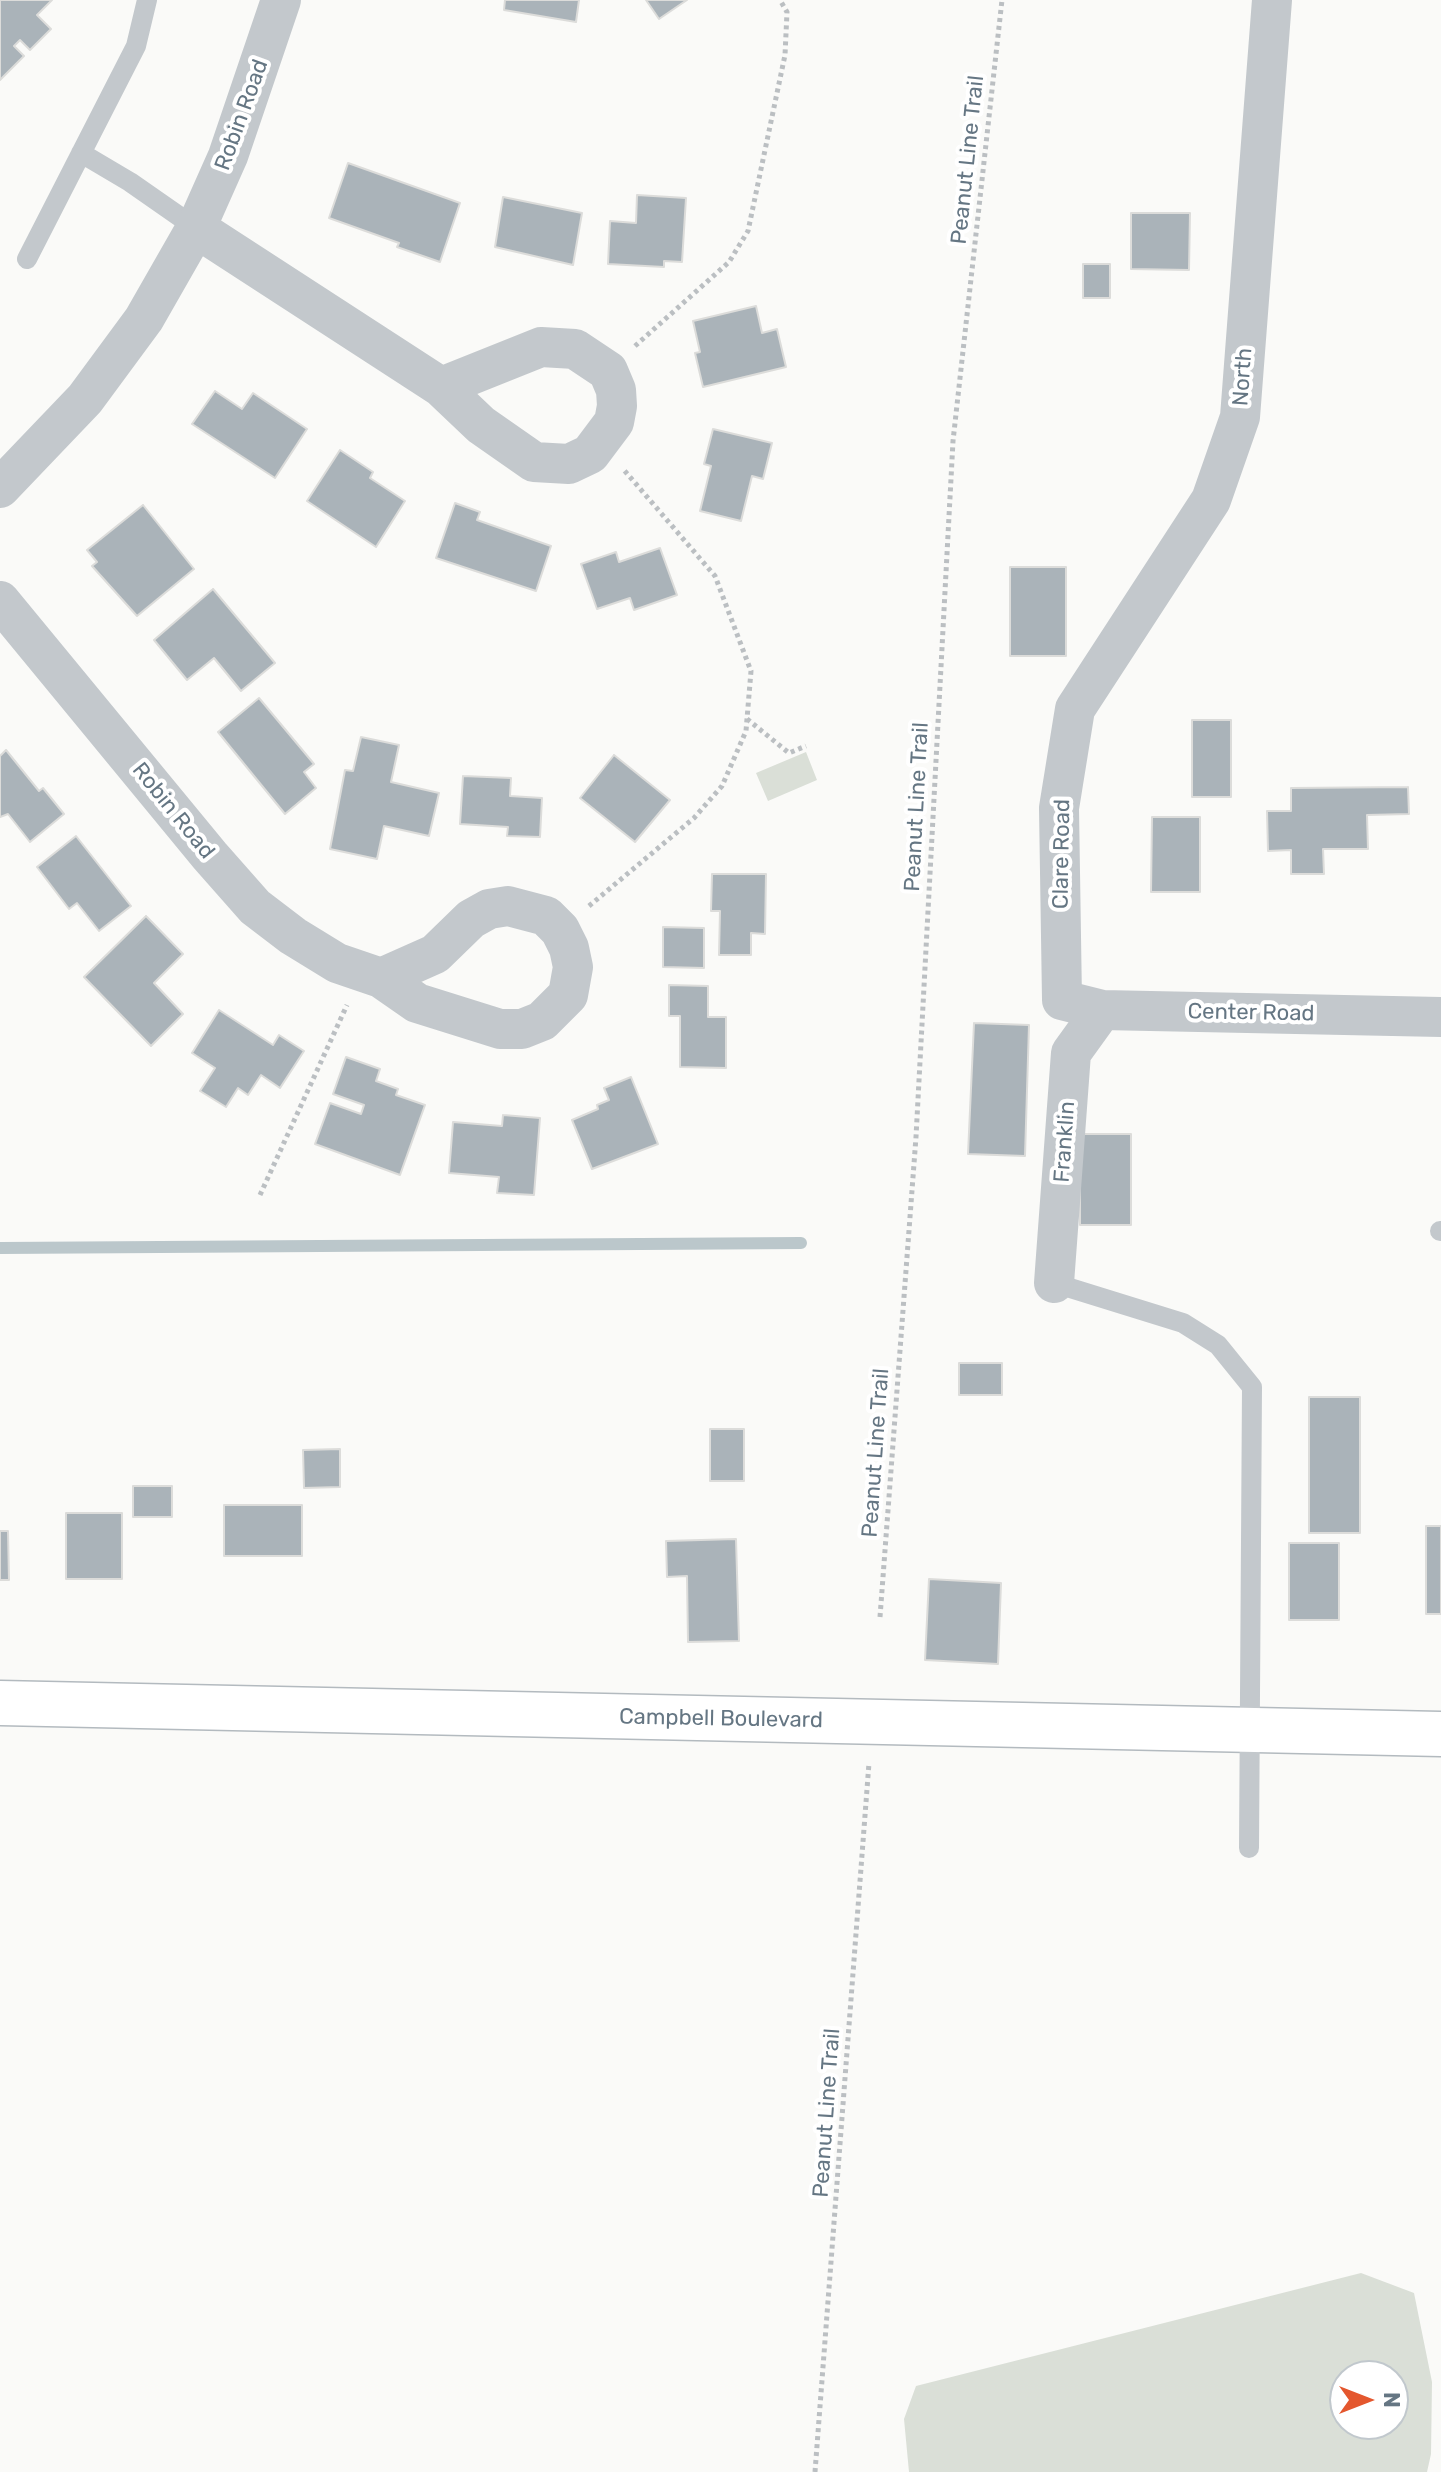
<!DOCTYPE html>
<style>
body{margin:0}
#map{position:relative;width:1441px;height:2472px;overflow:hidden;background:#fafaf8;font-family:Rubik,sans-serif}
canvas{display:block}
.north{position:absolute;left:1329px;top:2360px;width:80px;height:80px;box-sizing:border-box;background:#fff;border:2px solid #c1c8cd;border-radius:50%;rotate:90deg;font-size:22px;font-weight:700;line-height:32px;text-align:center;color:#657683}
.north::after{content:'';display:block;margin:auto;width:28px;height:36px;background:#e4572e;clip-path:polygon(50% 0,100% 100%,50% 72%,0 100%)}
</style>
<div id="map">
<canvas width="1441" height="2472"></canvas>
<div class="north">N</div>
</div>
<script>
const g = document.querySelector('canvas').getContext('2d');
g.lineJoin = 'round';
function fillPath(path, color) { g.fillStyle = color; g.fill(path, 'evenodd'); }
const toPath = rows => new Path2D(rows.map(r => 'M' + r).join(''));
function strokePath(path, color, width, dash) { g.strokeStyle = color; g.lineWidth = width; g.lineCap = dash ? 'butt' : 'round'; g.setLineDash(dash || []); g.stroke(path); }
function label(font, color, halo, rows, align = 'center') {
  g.font = font + ' Rubik,sans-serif'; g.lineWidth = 8; g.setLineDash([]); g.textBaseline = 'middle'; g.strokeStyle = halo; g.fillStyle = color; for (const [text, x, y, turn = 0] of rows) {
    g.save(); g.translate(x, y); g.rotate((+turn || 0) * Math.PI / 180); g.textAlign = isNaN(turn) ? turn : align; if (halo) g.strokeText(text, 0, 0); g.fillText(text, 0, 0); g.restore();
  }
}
fillPath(toPath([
 [806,752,817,780,768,801,756,773],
 [1361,2273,1414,2293,1432,2382,1431,2454,1427,2472,909,2472,904,2419,916,2386],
 [1393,2376,1393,2424,1345,2424,1345,2376]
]), '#dadfd7');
strokePath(toPath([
 [0,1248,801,1243]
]), '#bbc7cb', 12);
const building = toPath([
 [0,0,52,0,37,15,51,29,30,50,20,40,14,46,24,56,0,80,0,0],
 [505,0,579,0,576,22,504,10,505,0],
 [646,0,687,0,659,19,646,0],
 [348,163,460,203,440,262,397,247,399,243,329,218,348,163],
 [637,195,686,198,682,262,664,261,664,267,608,264,610,221,636,223,637,195],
 [503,197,582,213,573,265,495,247,503,197],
 [1131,213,1190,213,1189,270,1131,269,1131,213],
 [1083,264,1110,264,1110,298,1083,298,1083,264],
 [756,306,762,333,777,329,786,367,703,387,695,353,700,352,693,321,756,306],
 [215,391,242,409,253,393,307,429,275,478,192,424,215,391],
 [713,429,772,443,763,479,752,476,741,521,700,511,711,466,704,464,713,429],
 [340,450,373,472,370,478,405,501,376,547,307,501,340,450],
 [455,503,480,512,477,520,551,546,536,591,436,558,455,503],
 [143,505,194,569,137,616,92,566,97,562,87,550,143,505],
 [660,548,677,595,634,610,630,598,597,609,581,564,616,552,619,562,660,548],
 [1010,567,1066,567,1066,656,1010,656,1010,567],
 [213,589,275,663,241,691,214,658,187,680,154,640,213,589],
 [259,698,314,764,304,772,316,788,285,814,218,732,259,698],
 [1192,720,1231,720,1231,797,1192,797,1192,720],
 [361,737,399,745,391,782,439,793,429,836,384,826,377,859,330,849,345,770,353,771,361,737],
 [6,750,39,791,43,788,64,814,30,842,8,814,0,817,0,756,6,750],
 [614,755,670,800,635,842,580,798,614,755],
 [463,776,511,778,510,796,542,798,540,837,507,836,508,827,460,824,463,776],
 [1408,787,1409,814,1367,815,1368,849,1323,849,1324,874,1291,874,1291,850,1268,851,1267,811,1291,811,1291,788,1408,787],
 [1152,817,1200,817,1200,892,1151,892,1152,817],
 [76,836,131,906,99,931,77,903,69,909,37,867,76,836],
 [712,874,766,874,765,934,751,933,751,955,719,955,720,911,711,911,712,874],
 [146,916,183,954,154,983,183,1014,151,1046,84,977,146,916],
 [663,927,704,928,704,968,663,967,663,927],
 [669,985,708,986,708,1017,726,1017,726,1068,680,1067,680,1016,669,1016,669,985],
 [219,1010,273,1045,279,1035,304,1051,280,1088,261,1075,248,1095,238,1088,226,1107,200,1091,215,1068,192,1053,219,1010],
 [974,1023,1029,1025,1025,1156,968,1154,974,1023],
 [346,1057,380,1069,376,1081,398,1089,396,1095,425,1105,400,1175,315,1144,330,1103,361,1114,364,1105,333,1094,346,1057],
 [631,1077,658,1144,592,1169,572,1120,598,1109,597,1105,609,1100,604,1088,631,1077],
 [503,1115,540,1118,534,1195,497,1193,499,1177,449,1173,453,1122,502,1126,503,1115],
 [1080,1134,1131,1134,1131,1225,1080,1225,1080,1134],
 [959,1363,1002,1363,1002,1395,959,1395,959,1363],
 [1309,1397,1360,1397,1360,1533,1309,1533,1309,1397],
 [710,1429,744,1429,744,1481,710,1481,710,1429],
 [340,1449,340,1487,304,1488,303,1450,340,1449],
 [133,1486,172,1486,172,1517,133,1517,133,1486],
 [224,1505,302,1505,302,1556,224,1556,224,1505],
 [66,1513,122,1513,122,1579,66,1579,66,1513],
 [1426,1526,1441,1526,1441,1614,1426,1614,1426,1526],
 [0,1531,8,1531,9,1580,0,1580,0,1531],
 [736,1539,739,1641,688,1642,687,1576,667,1577,666,1541,736,1539],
 [1289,1543,1339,1543,1339,1620,1289,1620,1289,1543],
 [929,1579,1001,1583,998,1664,925,1660,929,1579]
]);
fillPath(building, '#aab3b9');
strokePath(building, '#dcdcda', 2);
const secondary = toPath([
 [0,1703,1441,1734]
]);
strokePath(secondary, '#b3babf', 47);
strokePath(toPath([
 [635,346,729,262,748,231,785,55,787,12,780,0],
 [747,719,789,753,806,746],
 [589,906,694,818,722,786,746,731,751,671,715,576,624,470],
 [260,1195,347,1005],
 [880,1617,916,1137,953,441,1002,0],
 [815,2472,869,1763]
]), '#bbbfc2', 5, [4, 4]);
strokePath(toPath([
 [81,153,130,182,196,228],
 [27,259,136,46,147,0],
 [1440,1231,1441,1231],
 [1054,1283,1183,1323,1218,1345,1252,1387,1249,1848]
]), '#c3c8cc', 20);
strokePath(toPath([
 [1272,0,1240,417,1211,500,1075,709,1059,808,1062,1000,1102,1010,1441,1017],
 [196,228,441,387,481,425,534,462,569,464,590,454,614,422,617,406,616,390,608,371,575,349,541,347,441,387],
 [0,488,85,399,144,319,196,228,228,156,281,0],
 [0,601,210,856,255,907,293,936,337,963,381,978,417,1003,500,1029,522,1029,542,1021,568,995,573,967,569,948,560,930,546,916,508,906,489,909,471,919,435,954,381,978],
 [1054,1283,1071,1053,1102,1010]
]), '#c3c8cc', 40);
strokePath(secondary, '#fff', 44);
label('22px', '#657683', '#fff', [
 ["Robin Road",242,115,-70],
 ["Peanut Line Trail",968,160,-84],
 ["North",1243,377,-86],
 ["Peanut Line Trail",917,807,-87],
 ["Robin Road",173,811,51],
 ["Clare Road",1062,854,-89],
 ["Center Road",1251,1013,1],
 ["Franklin",1065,1142,-86],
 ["Peanut Line Trail",876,1453,-86],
 ["Campbell Boulevard",721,1719,1],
 ["Peanut Line Trail",827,2113,-86]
]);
</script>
